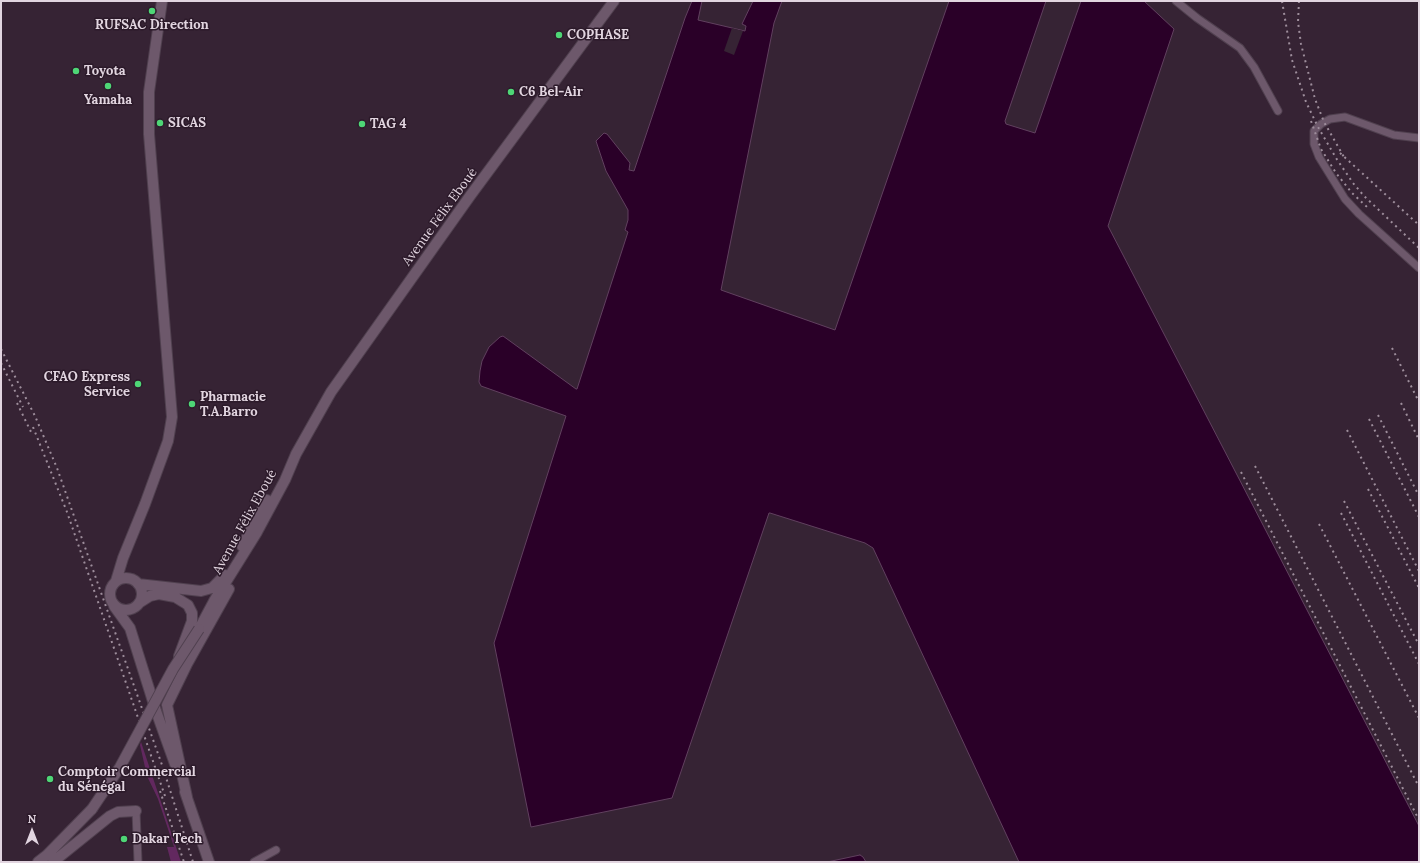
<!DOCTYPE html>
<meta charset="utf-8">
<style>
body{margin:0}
#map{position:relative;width:1420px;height:863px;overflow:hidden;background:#362334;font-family:Lora,serif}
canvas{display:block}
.frame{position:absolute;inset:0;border:2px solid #e2d5e0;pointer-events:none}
.north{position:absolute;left:12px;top:811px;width:40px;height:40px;-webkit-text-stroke:3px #2c1a2a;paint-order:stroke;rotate:0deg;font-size:11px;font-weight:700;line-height:16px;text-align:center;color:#e2d5e0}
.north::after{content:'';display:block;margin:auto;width:14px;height:18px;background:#e2d5e0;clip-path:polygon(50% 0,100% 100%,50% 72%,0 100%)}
</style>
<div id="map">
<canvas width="1420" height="863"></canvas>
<div class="frame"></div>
<div class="north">N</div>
</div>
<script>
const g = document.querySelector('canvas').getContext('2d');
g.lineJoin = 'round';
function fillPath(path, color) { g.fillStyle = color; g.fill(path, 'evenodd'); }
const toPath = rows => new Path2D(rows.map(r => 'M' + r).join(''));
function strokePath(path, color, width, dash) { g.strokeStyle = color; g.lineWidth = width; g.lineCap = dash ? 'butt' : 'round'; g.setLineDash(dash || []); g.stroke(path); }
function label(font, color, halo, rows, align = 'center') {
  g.font = font + ' Lora,serif'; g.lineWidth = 3; g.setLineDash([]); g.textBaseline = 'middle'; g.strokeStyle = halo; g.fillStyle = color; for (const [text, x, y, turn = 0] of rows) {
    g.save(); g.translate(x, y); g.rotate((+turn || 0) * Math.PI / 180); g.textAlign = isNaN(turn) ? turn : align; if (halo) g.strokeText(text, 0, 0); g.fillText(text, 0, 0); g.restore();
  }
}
fillPath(toPath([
 [141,742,181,862,171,862,167,847,174,847,158,799,147,776,140,745]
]), '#62285f');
const water = toPath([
 [692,1,702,1,698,20,745,31,746,26,742,24,753,1,782,1,774,23,721,290,835,330,949,1,1046,1,1005,121,1006,124,1035,133,1081,1,1144,1,1174,29,1108,226,1419,826,1419,862,1019,862,873,548,865,543,770,513,769,513,672,798,531,827,494,643,566,416,481,386,479,382,480,371,482,361,489,347,500,337,503,336,576,389,577,389,628,232,625,230,628,220,628,210,606,171,596,141,604,133,607,134,630,163,629,170,634,171,685,18,692,1],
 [860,855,863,857,866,862,827,862,860,855]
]);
fillPath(water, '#2a0028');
strokePath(water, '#61405f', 1);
fillPath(toPath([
 [732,28,743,31,734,55,724,51]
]), '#362334');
const street = toPath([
 [1176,1,1197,18,1240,48,1254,67,1278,111],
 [1419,138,1394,135,1345,117,1330,119,1321,124,1314,131,1314,144,1319,157,1345,199,1359,214,1419,268],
 [136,811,138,862],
 [254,862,276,850]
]);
const secondary = toPath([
 [242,546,267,500],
 '110 594a16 16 0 1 1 32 0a16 16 0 1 1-32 0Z',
 [116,581,123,558,145,504,168,441,172,417,149,134,149,92,162,1],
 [138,584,201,591,212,588,225,575],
 [139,603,150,596,159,594,175,597,188,605,192,613,192,621,179,656],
 [114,606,130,628,156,711,175,764],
 [199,629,214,601,257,532,285,480,296,454,331,392,470,196,614,1],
 [185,792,209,862],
 [187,797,167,705,187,664,229,589],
 [38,862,47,855,92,809],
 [53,862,110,816,118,812,136,811]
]);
strokePath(street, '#50404f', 9);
strokePath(secondary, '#50404f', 12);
strokePath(street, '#6d586b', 7);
strokePath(secondary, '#6d586b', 10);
strokePath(toPath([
 [1282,1,1292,60,1306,102,1318,127,1336,158,1353,183,1364,196,1419,248],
 [1299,1,1298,22,1301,44,1315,99,1324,122,1344,157],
 [1311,121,1321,149,1336,173,1352,193,1367,207],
 [1340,153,1419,225],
 [1392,348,1419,402],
 [1,349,35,416,57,468,162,765,193,862],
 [1,363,23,407],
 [17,403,32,434],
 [1401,403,1419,440],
 [1378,415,1419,496],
 [1369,419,1419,517],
 [33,427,67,512,165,796],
 [1347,430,1419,571],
 [1255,466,1419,787],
 [1241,472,1419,820],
 [1368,489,1419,588],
 [1344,501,1419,645],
 [1341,513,1419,664],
 [1319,524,1419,718],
 [160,791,184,862]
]), '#9e8e9c', 2, [2, 4]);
const secondaryBridge = toPath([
 [92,809,120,767,173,669,199,629]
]);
strokePath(secondaryBridge, '#50404f', 12, []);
strokePath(secondaryBridge, '#6d586b', 10);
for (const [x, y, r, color] of [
 [152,11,4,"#4ed676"],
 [559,35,4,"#4ed676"],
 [76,71,4,"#4ed676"],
 [108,86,4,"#4ed676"],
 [511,92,4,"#4ed676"],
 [160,123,4,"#4ed676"],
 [362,124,4,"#4ed676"],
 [138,384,4,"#4ed676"],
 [192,404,4,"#4ed676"],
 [50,779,4,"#4ed676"],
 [124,839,4,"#4ed676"]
]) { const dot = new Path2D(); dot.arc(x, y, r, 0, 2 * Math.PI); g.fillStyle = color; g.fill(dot); strokePath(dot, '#2c1a2a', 1.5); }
label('bold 13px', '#e2d5e0', '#2c1a2a', [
 ["RUFSAC Direction",152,25,"center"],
 ["COPHASE",567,35],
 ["Toyota",84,71],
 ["C6 Bel-Air",519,92],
 ["Yamaha",108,100,"center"],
 ["SICAS",168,123],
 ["TAG 4",370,124],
 ["CFAO Express",130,377,"right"],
 ["Service",130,392,"right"],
 ["Pharmacie",200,397],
 ["T.A.Barro",200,412],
 ["Comptoir Commercial",58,772],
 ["du Sénégal",58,787],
 ["Dakar Tech",132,839]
], 'left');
label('13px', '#e2d5e0', '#2c1a2a', [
 ["Avenue Félix Eboué",440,217,-54],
 ["Avenue Félix Eboué",245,522,-61]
]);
</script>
